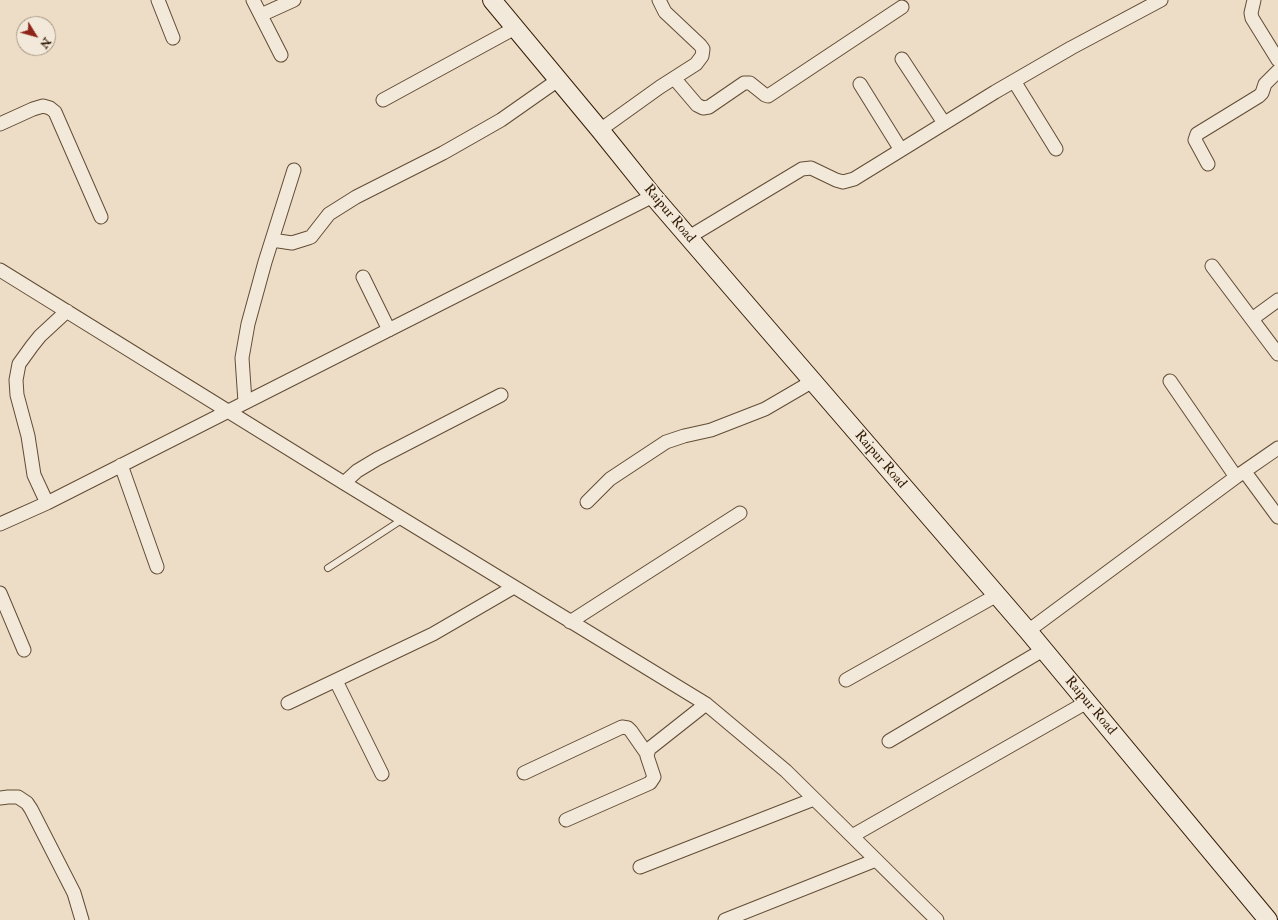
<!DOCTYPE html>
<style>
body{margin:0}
#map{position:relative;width:1278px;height:920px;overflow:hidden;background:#edddc6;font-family:"IM FELL Double Pica",serif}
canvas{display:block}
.north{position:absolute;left:16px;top:16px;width:40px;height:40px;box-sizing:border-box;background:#f3e9da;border:1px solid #a69784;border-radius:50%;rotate:127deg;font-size:11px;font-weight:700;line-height:16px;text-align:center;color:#321b03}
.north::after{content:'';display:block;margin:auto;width:14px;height:18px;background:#8f2418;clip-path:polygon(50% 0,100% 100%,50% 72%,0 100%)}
</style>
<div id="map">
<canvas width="1278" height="920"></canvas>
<div class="north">N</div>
</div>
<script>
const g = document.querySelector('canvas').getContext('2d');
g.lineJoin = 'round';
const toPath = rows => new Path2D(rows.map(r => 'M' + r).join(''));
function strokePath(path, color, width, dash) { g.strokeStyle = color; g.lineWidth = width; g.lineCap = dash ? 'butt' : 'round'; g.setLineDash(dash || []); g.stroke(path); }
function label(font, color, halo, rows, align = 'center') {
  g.font = font + ' "IM FELL Double Pica",serif'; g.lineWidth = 3.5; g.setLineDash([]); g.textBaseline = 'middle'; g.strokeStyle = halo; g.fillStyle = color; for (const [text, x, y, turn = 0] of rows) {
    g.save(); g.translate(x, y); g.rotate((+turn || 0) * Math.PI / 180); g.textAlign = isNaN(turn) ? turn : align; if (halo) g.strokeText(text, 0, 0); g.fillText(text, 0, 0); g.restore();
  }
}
const service = toPath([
 [328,568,403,519]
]);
const minor = toPath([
 [158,0,173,38],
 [253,0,281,55],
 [1254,0,1251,13,1252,18,1278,60],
 [261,15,294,0],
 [902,59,944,123],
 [674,78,697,105,703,108,709,107,744,83,750,83,765,95,768,96,902,7],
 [1014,81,1056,149],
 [860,84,901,150],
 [383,100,515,28],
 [0,124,33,109,43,106,50,108,55,112,101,217],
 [600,130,660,87,696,64,702,56,703,49,700,45,665,12,659,0],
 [1208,164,1195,140,1197,134,1259,96,1262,93,1265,84,1278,71],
 [689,237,802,169,811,168,836,180,843,182,854,179,995,92,1071,48,1161,0],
 [272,240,292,243,308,238,311,237,329,214,356,197,443,153,501,120,558,80],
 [1212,266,1278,354],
 [0,270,344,483,706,704,786,771,937,920],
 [363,277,389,330],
 [1252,319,1278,300],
 [1170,381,1236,477],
 [245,402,242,358,248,324,265,262,294,170],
 [121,465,157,567],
 [1245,472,1278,517],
 [344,483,357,471,377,459,501,395],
 [587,502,610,479,666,442,684,436,711,430,765,409,813,381],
 [47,503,34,475,28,436,17,395,16,380,19,364,32,346,40,336,67,311],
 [0,524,47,503,653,196],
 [0,593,24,650],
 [570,622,740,513],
 [1028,631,1236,477,1278,448],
 [846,680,997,595],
 [336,681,382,774],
 [288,703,433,634,514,587],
 [889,741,1043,650],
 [524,773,622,727,628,728,631,731,647,754],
 [0,798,8,797,18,797,27,803,31,809,74,893,82,920],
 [566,820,650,783,654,777,647,756,649,749,706,704],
 [852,836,1087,702],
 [640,867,814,799],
 [725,920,876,860]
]);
const secondary = toPath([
 [492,0,600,130,653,196,1028,631,1268,920]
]);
strokePath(service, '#614c34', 8);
strokePath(minor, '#614c34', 15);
strokePath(secondary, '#321b03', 20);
strokePath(service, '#f3e9da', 6);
strokePath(minor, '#f3e9da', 13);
strokePath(secondary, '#f3e9da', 18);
label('14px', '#321b03', '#f3e9da', [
 ["Raipur Road",669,214,50],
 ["Raipur Road",880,460,49],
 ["Raipur Road",1090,706,50]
]);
</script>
